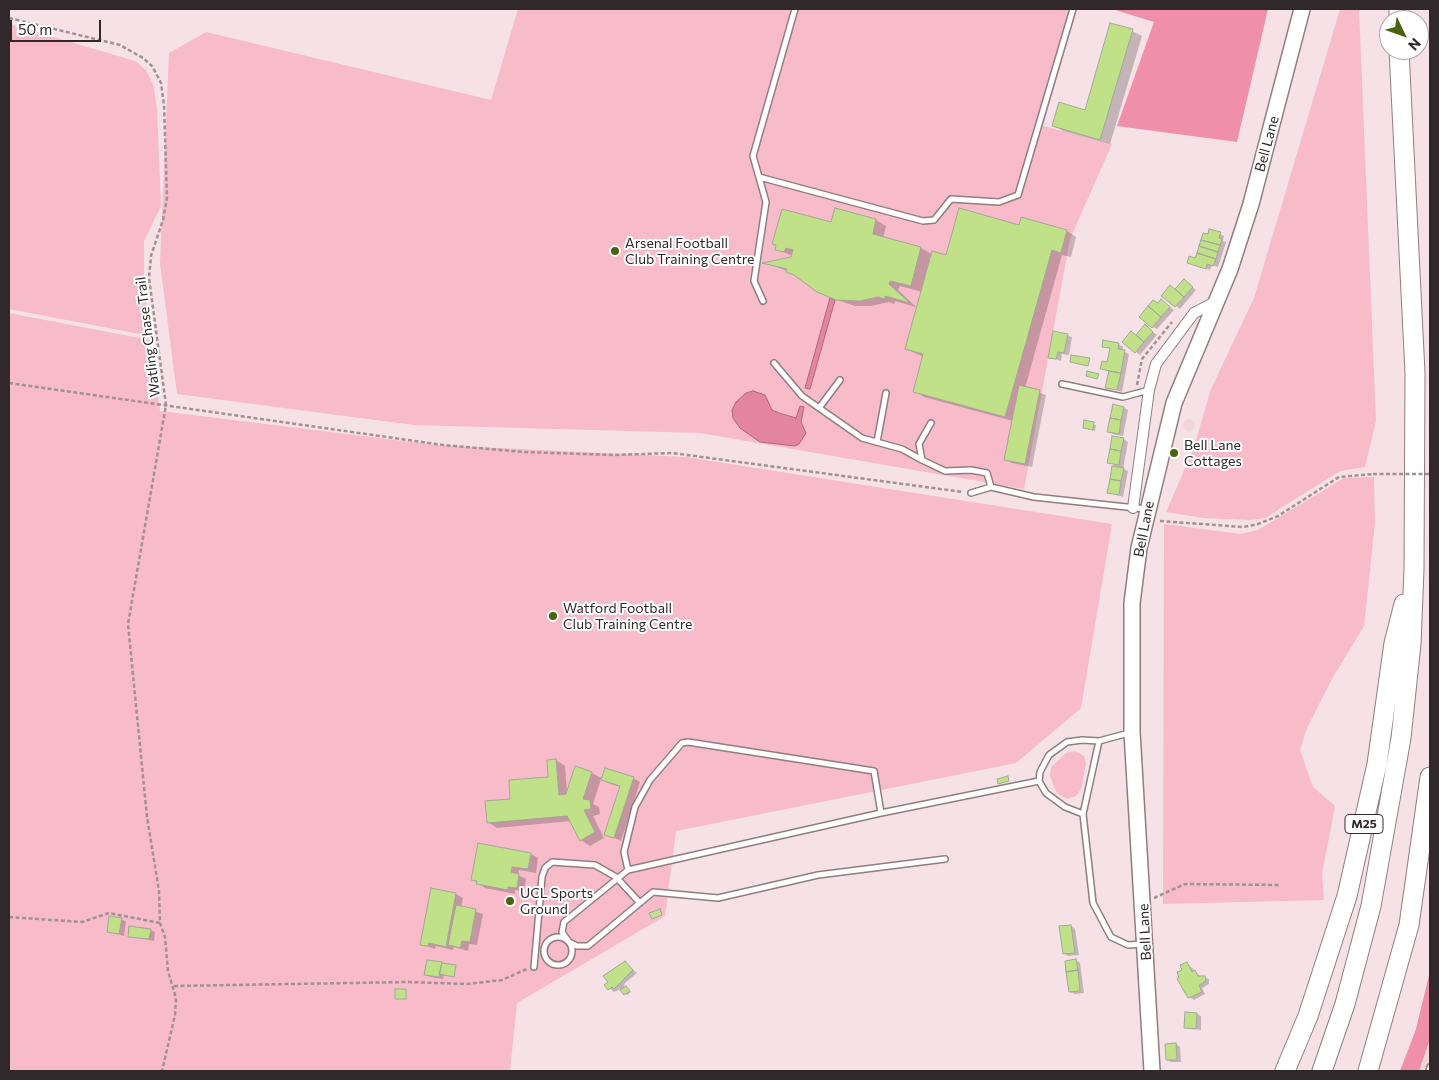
<!DOCTYPE html>
<style>
body{margin:0}
#map{position:relative;width:1439px;height:1080px;overflow:hidden;background:#f6e1e6;font-family:Commissioner,sans-serif}
canvas{display:block}
.frame{position:absolute;inset:0;border:10px solid #30282a;pointer-events:none}
.north{position:absolute;left:1379px;top:10px;width:50px;height:50px;box-sizing:border-box;background:#fff;border:1px solid #aca9aa;border-radius:50%;rotate:132deg;font-size:14px;font-weight:700;line-height:20px;text-align:center;color:#30282a}
.north::after{content:'';display:block;margin:auto;width:18px;height:22px;background:#4b6310;clip-path:polygon(50% 0,100% 100%,50% 72%,0 100%)}
.scale{position:absolute;left:10px;top:20px;width:91px;height:22px;box-sizing:border-box;border:2px solid #30282a;border-top:0;padding-left:6px;font-size:15px;line-height:18px;white-space:nowrap;color:#30282a;-webkit-text-stroke:4px #fff;paint-order:stroke}
</style>
<div id="map">
<canvas width="1439" height="1080"></canvas>
<div class="frame"></div>
<div class="north">N</div>
<div class="scale">50 m</div>
</div>
<script>
const g = document.querySelector('canvas').getContext('2d');
g.lineJoin = 'round';
function fillPath(path, color) { g.fillStyle = color; g.fill(path, 'evenodd'); }
const toPath = rows => new Path2D(rows.map(r => 'M' + r).join(''));
function strokePath(path, color, width, dash) { g.strokeStyle = color; g.lineWidth = width; g.lineCap = dash ? 'butt' : 'round'; g.setLineDash(dash || []); g.stroke(path); }
function label(font, color, halo, rows, align = 'center') {
  g.font = font + ' Commissioner,sans-serif'; g.lineWidth = 4; g.setLineDash([]); g.textBaseline = 'middle'; g.strokeStyle = halo; g.fillStyle = color; for (const [text, x, y, turn = 0] of rows) {
    g.save(); g.translate(x, y); g.rotate((+turn || 0) * Math.PI / 180); g.textAlign = isNaN(turn) ? turn : align; if (halo) g.strokeText(text, 0, 0); g.fillText(text, 0, 0); g.restore();
  }
}
fillPath(toPath([
 '1183 425a6 6 0 1 1 12 0a6 6 0 1 1-12 0Z',
 [1430,1039,1430,1071,1419,1071]
]), '#f2d4db');
fillPath(toPath([
 [518,9,1077,9,1043,126,1112,144,1070,239,1024,489,700,433,414,425,177,394,160,263,169,53,206,32,491,100],
 [1340,9,1359,9,1376,421,1365,467,1340,471,1265,518,1251,520,1204,518,1166,512,1193,450,1211,389,1254,298],
 [9,24,135,61,146,70,153,84,157,108,161,206,144,241,144,286,150,336,9,309],
 [9,313,150,340,160,411,436,445,686,457,1112,524,1081,708,1016,763,676,831,665,916,517,1003,510,1071,9,1071],
 [1374,477,1375,523,1364,626,1333,677,1307,728,1300,750,1313,787,1335,806,1322,874,1324,900,1163,904,1164,524,1241,534,1258,530,1344,478],
 [1075,751,1084,756,1086,763,1081,789,1076,796,1067,799,1057,793,1054,787,1050,776,1051,767,1066,753]
]), '#f7bbca');
fillPath(toPath([
 [1112,9,1268,9,1237,142,1117,126,1154,22],
 [1430,971,1430,1039,1419,1071,1400,1071,1416,1029]
]), '#ef8faa');
const water = toPath([
 [830,298,835,300,810,389,805,388,830,298],
 [753,391,765,395,772,410,779,413,796,418,800,406,804,407,801,422,806,433,799,444,795,446,760,442,740,428,733,418,732,410,736,402,746,393,753,391]
]);
fillPath(water, '#e385a0');
strokePath(water, '#ad697d', 1);
fillPath(toPath([
 [1132,31,1142,36,1110,144,1063,131,1053,125,1085,111],
 [836,209,876,220,886,226,883,238,921,248,933,255,947,256,1020,227,1067,231,1076,237,1071,257,1062,255,1025,388,1046,395,1032,467,1012,463,1005,459,1013,421,924,397,915,391,924,357,906,349,922,292,900,286,898,290,916,307,895,301,894,304,889,302,871,306,855,306,828,297,787,271,766,263,795,257,776,249,832,224],
 [1220,234,1224,236,1223,241,1226,242,1218,267,1212,265,1210,270,1193,265],
 [1184,280,1196,290,1180,309,1163,296,1170,287,1176,290],
 [1162,301,1174,310,1157,329,1153,327],
 [1145,326,1157,335,1140,355,1124,341,1136,336],
 [1054,332,1072,337,1069,355,1062,354,1061,361,1049,357],
 [1118,344,1123,347,1122,351,1129,354,1122,392,1107,387,1110,371,1102,368,1108,363,1111,349,1104,346],
 [1124,408,1128,410,1123,436,1113,434,1109,431],
 [1085,422,1096,425,1095,431,1084,428],
 [1123,439,1128,442,1123,469,1128,471,1123,497,1109,492,1114,465,1109,462],
 [556,760,565,766,567,794,576,768,592,773,603,779,633,778,640,782,621,841,606,834,621,787,610,784,601,779,593,804,599,807,600,814,593,816,604,838,590,846,581,840,571,821,497,828,488,822,512,801,549,778],
 [479,844,531,854,538,858,536,873,519,870,518,875,526,879,524,891,515,890,515,894,485,888,472,879],
 [432,890,456,894,463,898,461,907,483,914,477,945,469,944,468,951,454,947,453,950,436,946,435,949,421,944],
 [110,917,126,921,124,936,108,931],
 [1071,926,1075,929,1079,955,1068,956,1064,953],
 [150,930,155,932,154,941,129,936],
 [1076,960,1080,963,1084,993,1075,994,1070,992],
 [428,961,455,966,455,977,444,975,443,979,430,977,425,974],
 [625,963,637,973,625,983,624,986,631,992,627,995,621,989,614,992,606,985],
 [1187,963,1201,977,1209,979,1209,984,1202,988,1205,994,1194,1000,1189,997,1184,970],
 [1197,1014,1201,1016,1201,1030,1185,1027],
 [1176,1044,1180,1047,1181,1062,1171,1062,1167,1060]
]), '#0003');
const building = toPath([
 [1110,23,1133,29,1100,140,1052,126,1059,102,1085,110,1110,23],
 [835,208,876,219,873,234,921,247,911,286,890,281,889,284,910,303,885,296,885,299,878,297,860,301,836,300,817,292,794,275,786,272,787,269,762,263,791,257,793,250,786,248,784,252,775,250,776,245,772,244,782,209,831,222,835,208],
 [959,208,1019,225,1021,217,1067,230,1061,253,1052,250,1005,417,913,392,923,354,905,349,932,251,946,255,959,208],
 [1209,229,1221,232,1219,238,1222,239,1220,245,1201,240,1203,233,1208,234,1209,229],
 [1201,240,1220,245,1218,252,1199,246,1201,240],
 [1199,246,1218,252,1216,259,1197,253,1199,246],
 [1197,253,1216,259,1213,266,1207,264,1206,269,1187,263,1189,256,1195,258,1197,253],
 [1184,279,1193,287,1184,297,1175,289,1184,279],
 [1170,285,1184,297,1175,307,1161,296,1170,285],
 [1161,299,1170,307,1161,317,1148,306,1153,300,1158,303,1161,299],
 [1148,306,1161,317,1152,328,1139,317,1148,306],
 [1145,324,1153,332,1144,342,1136,335,1145,324],
 [1053,331,1068,334,1064,353,1058,352,1056,359,1048,358,1053,331],
 [1131,331,1144,342,1135,353,1122,342,1131,331],
 [1103,340,1119,343,1118,349,1125,350,1121,373,1100,369,1102,361,1107,362,1110,348,1102,347,1103,340],
 [1071,355,1090,358,1088,366,1070,362,1071,355],
 [1087,371,1099,374,1097,379,1086,376,1087,371],
 [1109,371,1121,373,1117,390,1105,388,1109,371],
 [1019,385,1040,390,1025,464,1004,460,1019,385],
 [1113,404,1124,407,1121,420,1110,418,1113,404],
 [1110,418,1121,420,1119,434,1107,432,1110,418],
 [1084,420,1094,422,1093,430,1083,428,1084,420],
 [1112,436,1124,438,1121,451,1110,449,1112,436],
 [1110,449,1121,451,1119,465,1107,463,1110,449],
 [1112,466,1124,468,1121,481,1110,479,1112,466],
 [1110,479,1121,481,1119,495,1107,493,1110,479],
 [556,759,559,795,566,794,575,766,592,772,583,799,590,800,591,809,584,810,595,832,580,841,567,816,487,823,485,801,510,799,509,780,548,777,547,760,556,759],
 [605,768,634,777,614,838,604,835,620,786,601,780,605,768],
 [1008,776,1009,781,998,784,997,779,1008,776],
 [478,843,531,853,528,869,512,867,511,872,519,874,517,888,508,887,508,890,476,884,477,881,471,880,478,843],
 [431,888,456,893,446,947,429,943,428,946,420,945,431,888],
 [456,905,476,909,470,942,462,941,460,948,448,945,456,905],
 [660,909,662,915,652,919,649,913,660,909],
 [109,916,122,918,119,934,107,932,109,916],
 [1071,925,1075,953,1063,954,1059,926,1071,925],
 [129,926,151,929,149,939,128,937,129,926],
 [1076,959,1078,970,1066,972,1065,961,1076,959],
 [427,960,442,962,439,977,424,975,427,960],
 [625,961,633,970,614,989,612,987,608,990,604,985,608,982,603,976,625,961],
 [1187,962,1192,972,1195,970,1198,976,1205,976,1206,979,1205,982,1199,985,1202,992,1188,998,1177,979,1179,978,1177,972,1182,970,1180,965,1187,962],
 [442,963,456,965,454,977,439,974,442,963],
 [1078,970,1080,991,1069,992,1066,972,1078,970],
 [626,986,630,991,624,995,620,990,626,986],
 [395,989,406,989,406,999,395,999,395,989],
 [1185,1012,1197,1013,1196,1029,1184,1028,1185,1012],
 [1176,1043,1177,1060,1166,1060,1165,1044,1176,1043]
]);
fillPath(building, '#c1e188');
strokePath(building, '#a2a898', 1);
const service = toPath([
 [759,177,923,221,934,220,951,199,999,202,1018,195,1073,9],
 [763,301,754,281,766,202,753,156,795,9],
 [774,363,802,396,862,438,902,449,922,460],
 [1062,384,1123,397,1149,390],
 [819,408,840,380],
 [931,423,919,444,922,460,945,471,971,470,987,473,991,487],
 [877,442,886,393],
 [971,493,991,487,1034,497,1145,509],
 [1099,741,1083,814,1093,903,1111,937,1128,945,1143,944],
 [1039,781,1040,772,1049,755,1067,742,1082,740,1099,741,1129,733],
 [945,859,818,875,718,898,653,892,588,946,577,946,569,942,562,932,564,922,628,870,881,813,1039,781,1046,793,1065,807,1083,814],
 [628,870,624,852,635,807,650,780,682,743,688,742,874,771,881,813],
 '544 951a14 14 0 1 1 28 0a14 14 0 1 1-28 0Z',
 [534,967,542,877,545,868,552,862,595,865,616,877,640,903],
 [1429,1071,1430,1067]
]);
const minor = toPath([
 [1133,508,1149,390,1156,364,1194,313,1217,301]
]);
const secondary = toPath([
 [1152,1071,1132,732,1132,603,1139,548,1174,403,1230,269,1251,204,1302,9]
]);
const motorway = toPath([
 [1399,20,1399,9],
 [1285,1071,1308,1016,1347,896,1377,764,1394,643,1404,604],
 [1322,1071,1345,1004,1371,906,1401,738,1411,644,1414,569,1415,373,1399,50],
 [1368,1071,1409,925,1430,777]
]);
strokePath(service, '#907d81', 8);
strokePath(minor, '#907d81', 12);
strokePath(secondary, '#907d81', 18);
strokePath(motorway, '#907d81', 21);
strokePath(toPath([
 [9,18,120,45,143,58,152,66,161,83,164,105,167,198,163,220,151,256,149,278,166,405,128,624,147,817,159,891,160,923,165,937,168,971,176,998,175,1015,162,1071],
 [9,383,443,445,524,452,613,455,672,453,963,492],
 [1137,385,1142,359,1172,322],
 [1160,521,1243,527,1258,524,1278,516,1339,477,1373,474],
 [1154,898,1185,884,1279,885],
 [9,917,82,922,109,913,160,923],
 [174,986,408,982,467,984,502,980,527,969]
]), '#a09195', 2.5, [4, 2.5]);
strokePath(service, '#fff', 5);
strokePath(minor, '#fff', 10);
strokePath(secondary, '#fff', 15);
strokePath(motorway, '#fff', 19);
strokePath(toPath([
 [1373,474,1430,474]
]), '#a09195', 2.5, [4, 2.5]);
for (const [x, y, r, color] of [
 [615,251,5,"#4b6310"],
 [1174,453,5,"#4b6310"],
 [553,616,5,"#4b6310"],
 [510,901,5,"#4b6310"]
]) { const dot = new Path2D(); dot.arc(x, y, r, 0, 2 * Math.PI); g.fillStyle = color; g.fill(dot); strokePath(dot, '#fff', 2); }
for (const [x, y, w] of [
 [1364,824,38]
]) { const box = new Path2D(); box.roundRect(x - w / 2, y - 9.5, w, 19, 4); g.fillStyle = '#fff'; g.fill(box); strokePath(box, '#30282a', 1); }
label('bold 12px', '#30282a', null, [
 ["M25",1364,824]
]);
label('14px', '#30282a', '#fff', [
 ["Bell Lane",1267,144,-75],
 ["Watling Chase Trail",148,337,-97],
 ["Bell Lane",1144,529,-79],
 ["Bell Lane",1145,932,-93]
]);
label('14px', '#30282a', '#fff', [
 ["Arsenal Football",625,243],
 ["Club Training Centre",625,259],
 ["Bell Lane",1184,445],
 ["Cottages",1184,461],
 ["Watford Football",563,608],
 ["Club Training Centre",563,624],
 ["UCL Sports",520,893],
 ["Ground",520,909]
], 'left');
</script>
